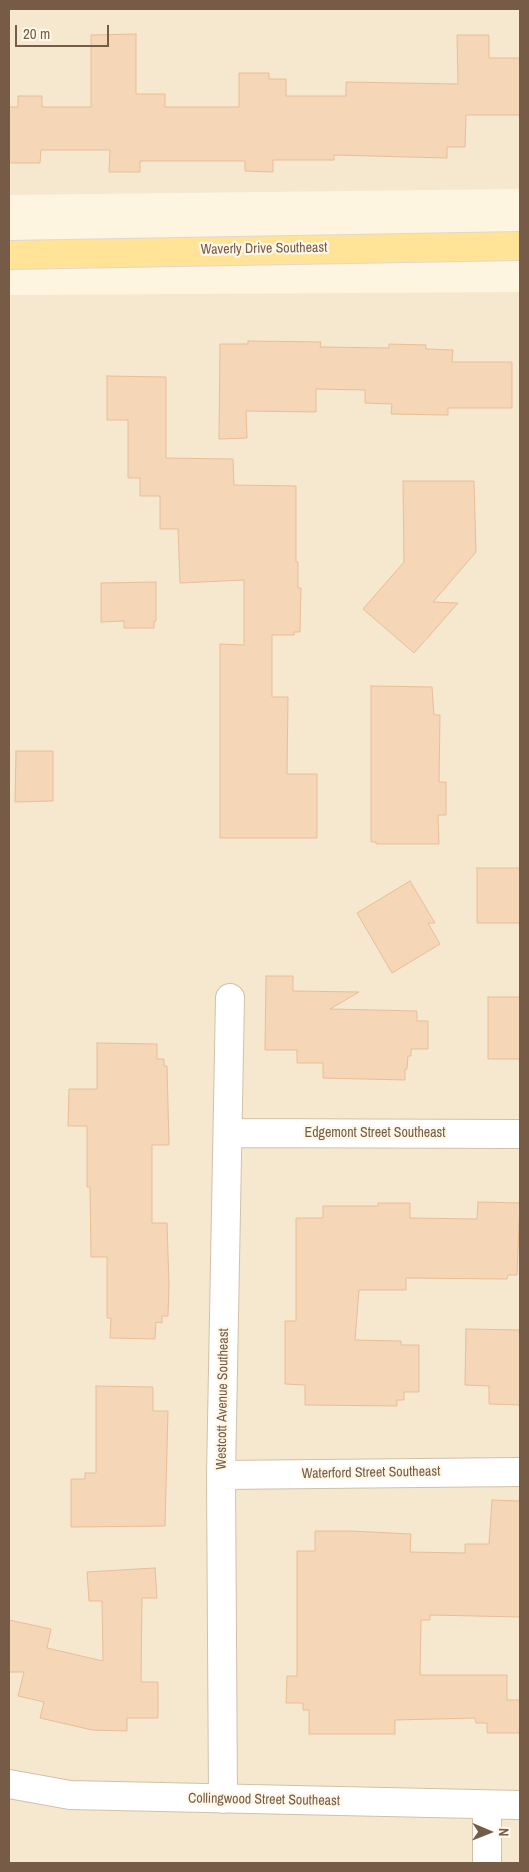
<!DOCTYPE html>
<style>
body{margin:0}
#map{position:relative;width:529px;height:1872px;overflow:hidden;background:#fef5e1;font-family:"Archivo Narrow",sans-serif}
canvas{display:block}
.frame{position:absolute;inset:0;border:10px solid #765c46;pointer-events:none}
.north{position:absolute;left:464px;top:1807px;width:50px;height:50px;-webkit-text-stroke:4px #fff8e9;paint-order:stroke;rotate:91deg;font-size:14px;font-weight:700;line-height:20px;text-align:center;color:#765c46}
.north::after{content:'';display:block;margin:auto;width:18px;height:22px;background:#765c46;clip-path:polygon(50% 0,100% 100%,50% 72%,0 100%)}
.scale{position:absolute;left:15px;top:25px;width:94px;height:22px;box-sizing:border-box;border:2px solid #765c46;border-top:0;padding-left:6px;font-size:15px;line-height:18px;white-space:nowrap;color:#765c46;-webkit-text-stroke:4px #fff8e9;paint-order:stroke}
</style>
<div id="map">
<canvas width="529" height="1872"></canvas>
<div class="frame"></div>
<div class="north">N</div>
<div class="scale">20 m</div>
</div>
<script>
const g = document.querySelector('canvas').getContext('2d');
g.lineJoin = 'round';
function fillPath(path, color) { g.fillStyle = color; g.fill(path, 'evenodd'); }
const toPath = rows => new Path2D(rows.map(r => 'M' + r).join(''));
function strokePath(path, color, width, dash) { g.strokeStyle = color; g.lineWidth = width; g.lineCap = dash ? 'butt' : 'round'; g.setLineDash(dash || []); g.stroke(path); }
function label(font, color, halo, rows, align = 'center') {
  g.font = font + ' "Archivo Narrow",sans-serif'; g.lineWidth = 4.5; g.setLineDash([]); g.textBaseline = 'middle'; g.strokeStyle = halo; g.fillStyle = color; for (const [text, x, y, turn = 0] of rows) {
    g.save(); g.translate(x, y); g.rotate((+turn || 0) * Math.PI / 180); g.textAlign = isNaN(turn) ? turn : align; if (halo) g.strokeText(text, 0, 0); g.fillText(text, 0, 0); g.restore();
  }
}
fillPath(toPath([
 [9,9,520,9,520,189,9,195],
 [520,292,520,1863,9,1863,9,295]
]), '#f6e8cf');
const building = toPath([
 [136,34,136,94,165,94,165,107,239,107,239,73,269,73,269,79,286,79,286,96,346,96,346,82,458,84,457,35,489,35,489,58,520,58,520,115,466,115,465,147,447,147,447,158,334,155,334,160,273,160,273,172,245,171,245,161,140,161,140,172,109,172,110,150,41,150,40,163,9,163,9,107,18,107,18,96,42,96,42,107,91,107,91,35,136,34],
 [248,341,321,342,320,347,389,348,389,344,426,345,426,349,453,350,452,362,512,362,512,408,448,408,448,415,391,414,392,404,365,403,365,390,316,389,316,412,246,411,247,438,219,439,220,344,248,344,248,341],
 [107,376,166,377,166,458,233,459,234,485,296,486,296,562,298,562,298,588,301,588,300,632,294,632,294,635,272,635,272,697,288,697,287,774,317,774,317,838,220,838,220,644,244,645,244,580,180,583,178,529,160,529,160,496,140,496,140,478,128,478,128,420,107,420,107,376],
 [403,481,474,481,476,552,433,602,458,603,414,653,363,609,404,562,403,481],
 [156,582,156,621,154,621,154,628,124,628,124,621,101,622,101,583,156,582],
 [371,686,432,687,434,715,440,715,439,782,446,782,446,815,438,815,439,844,376,844,376,842,371,842,371,686],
 [16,751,53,751,53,801,15,802,16,751],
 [477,868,520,868,520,923,477,923,477,868],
 [410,881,435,923,428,923,440,944,392,973,357,913,410,881],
 [266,976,293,976,293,991,359,992,330,1009,417,1011,417,1021,428,1021,428,1049,411,1049,411,1056,408,1056,407,1069,405,1069,405,1080,323,1078,323,1063,297,1063,297,1050,265,1050,266,976],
 [488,997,520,997,520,1059,488,1059,488,997],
 [97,1043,157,1044,157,1059,164,1059,164,1066,167,1066,169,1145,152,1145,152,1223,167,1223,169,1285,168,1316,162,1316,162,1323,156,1322,155,1339,110,1338,111,1318,107,1318,107,1257,91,1257,90,1187,87,1187,87,1126,68,1126,69,1089,97,1089,97,1043],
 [478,1202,520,1203,517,1275,508,1275,507,1279,406,1278,406,1290,359,1290,355,1340,401,1341,401,1345,419,1345,419,1392,404,1392,404,1400,397,1400,397,1406,305,1405,305,1385,285,1384,285,1321,296,1321,296,1218,323,1218,323,1206,378,1206,378,1203,410,1203,410,1218,477,1219,478,1202],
 [466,1329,520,1330,520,1405,489,1404,489,1386,465,1385,466,1329],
 [96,1386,153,1387,153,1411,168,1411,165,1526,71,1527,71,1479,85,1479,85,1473,96,1473,96,1386],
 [492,1500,520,1501,520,1617,430,1615,430,1620,421,1620,420,1675,507,1675,507,1700,520,1700,520,1733,487,1733,487,1723,476,1723,475,1718,395,1720,395,1734,309,1734,309,1710,303,1710,303,1703,286,1703,287,1676,297,1676,297,1551,315,1551,315,1531,350,1531,411,1534,410,1552,465,1553,465,1544,489,1544,492,1500],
 [155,1568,157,1598,142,1598,141,1682,158,1682,158,1718,127,1718,127,1731,92,1730,40,1718,44,1702,18,1696,24,1672,9,1672,9,1620,51,1629,47,1648,103,1661,102,1601,89,1601,87,1572,155,1568]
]);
fillPath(building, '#f5d6b7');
strokePath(building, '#e8be96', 1);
const minor = toPath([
 [229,1133,520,1134],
 [221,1475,520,1472],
 [9,1784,70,1795,520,1805],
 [223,1799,221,1475,230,998],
 [487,1805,487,1863]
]);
const major = toPath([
 [9,255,520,246]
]);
strokePath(minor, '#d1c0aa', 30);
strokePath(major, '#ded8d3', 30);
strokePath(minor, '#fff', 28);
strokePath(major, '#ffe397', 28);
label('14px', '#765c46', '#fff8e9', [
 ["Waverly Drive Southeast",264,249,-1],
 ["Edgemont Street Southeast",375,1133],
 ["Westcott Avenue Southeast",223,1399,-89],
 ["Waterford Street Southeast",371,1473,-1],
 ["Collingwood Street Southeast",264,1800,1]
]);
</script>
